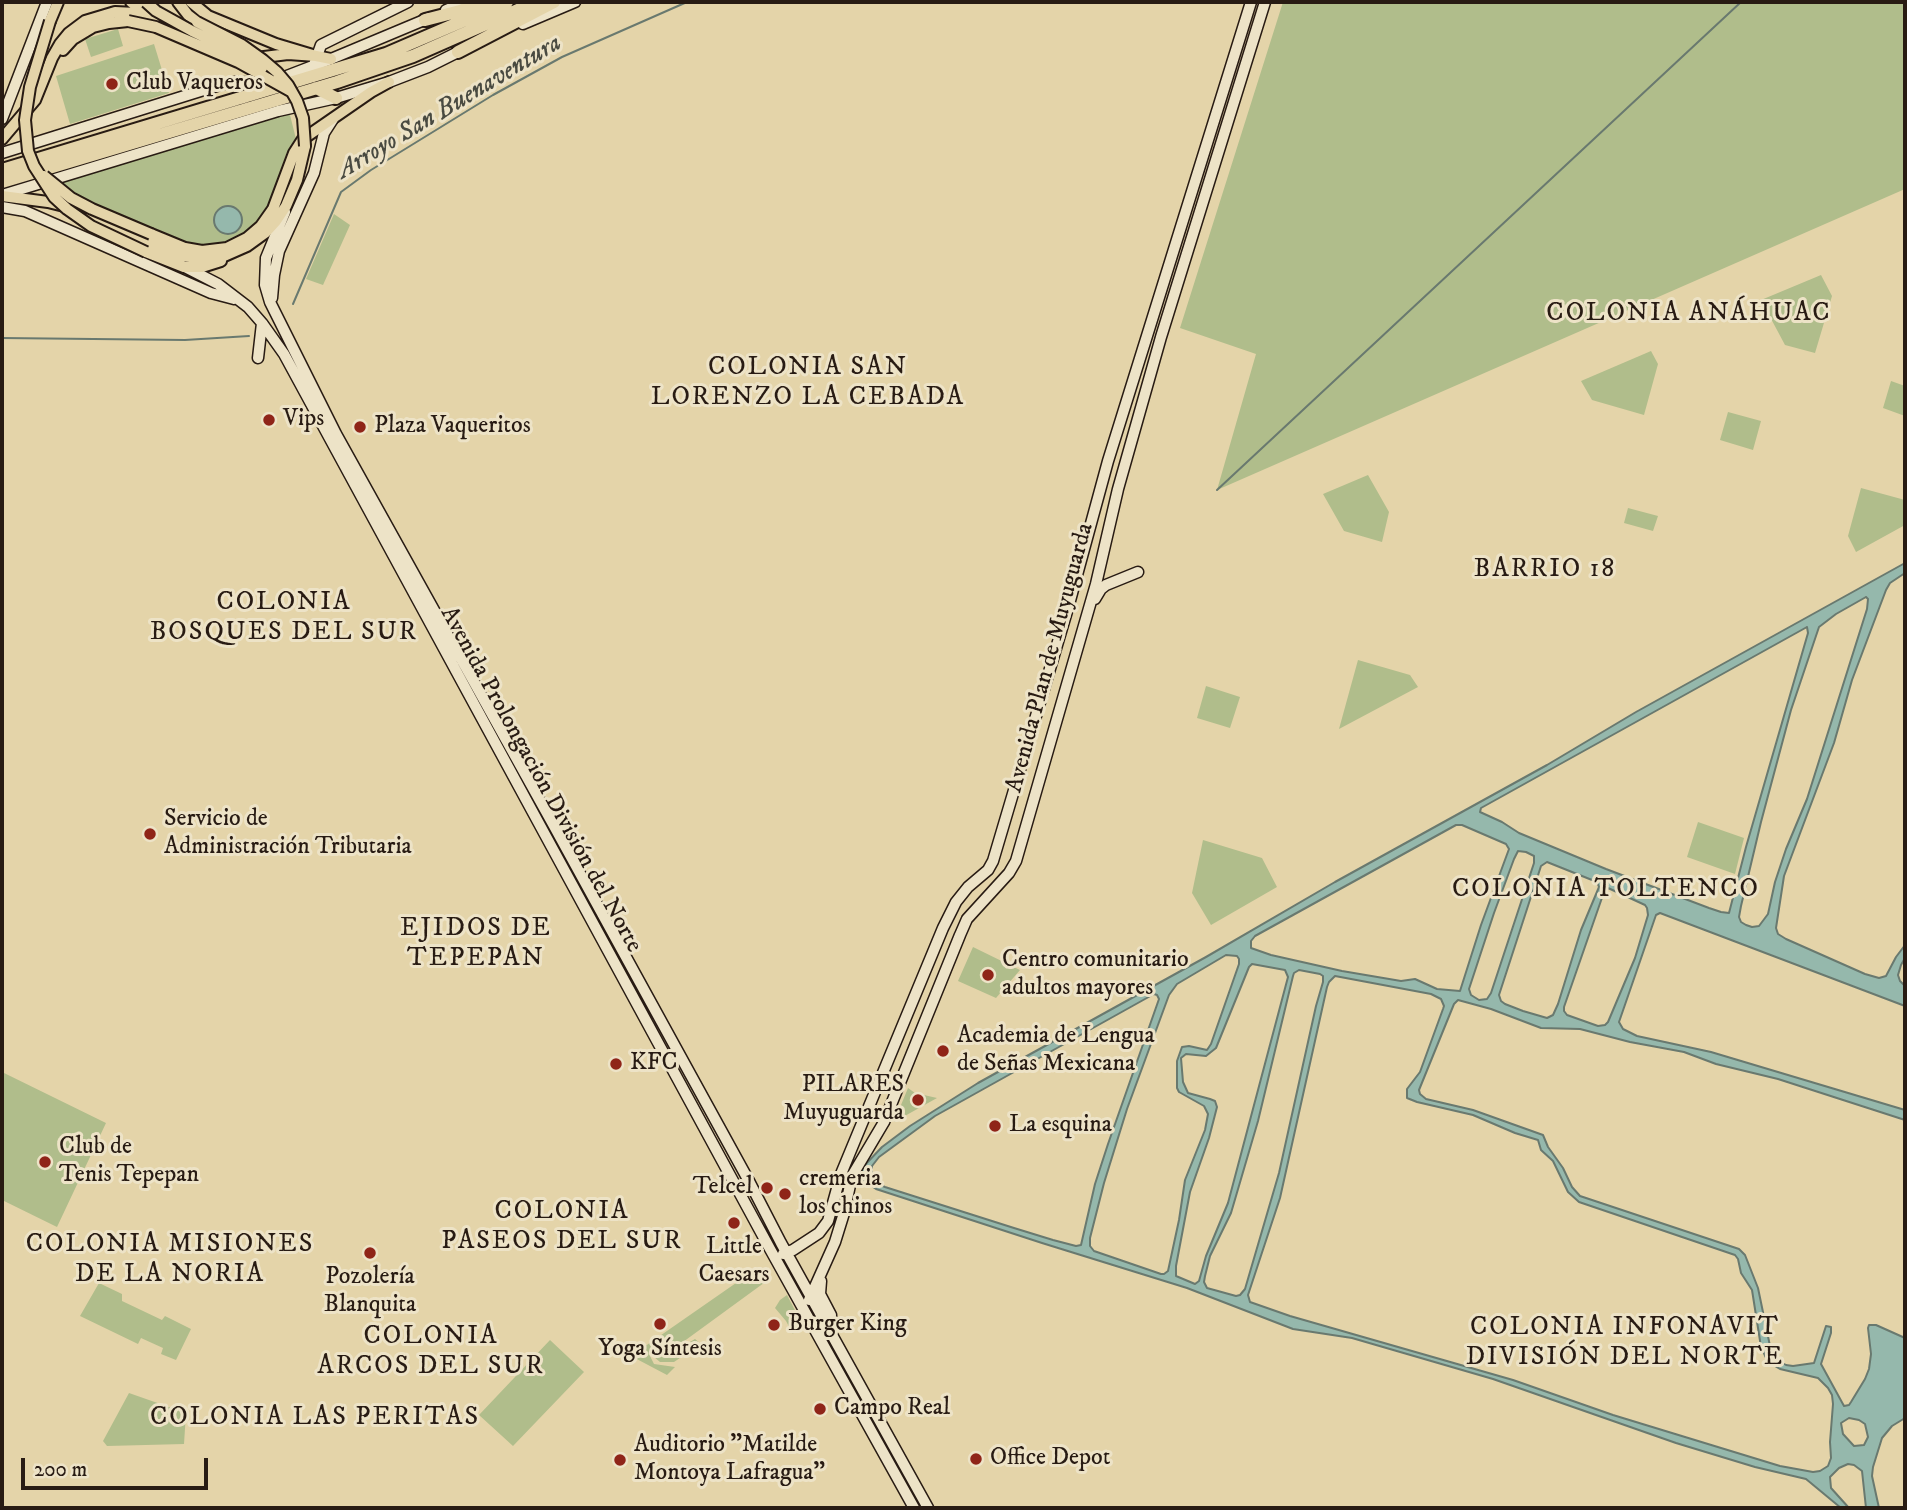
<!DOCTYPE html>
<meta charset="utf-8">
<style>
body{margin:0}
#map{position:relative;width:1907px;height:1510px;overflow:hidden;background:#e4d4a9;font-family:"IM FELL DW Pica",serif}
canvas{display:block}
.frame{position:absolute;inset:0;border:4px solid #281b13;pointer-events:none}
.scale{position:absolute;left:21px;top:1458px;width:187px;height:32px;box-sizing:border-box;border:4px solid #281b13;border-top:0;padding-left:9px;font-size:21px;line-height:24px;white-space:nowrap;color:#281b13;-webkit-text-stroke:5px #ede3c7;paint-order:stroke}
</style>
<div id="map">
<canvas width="1907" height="1510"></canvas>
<div class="frame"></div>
<div class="scale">200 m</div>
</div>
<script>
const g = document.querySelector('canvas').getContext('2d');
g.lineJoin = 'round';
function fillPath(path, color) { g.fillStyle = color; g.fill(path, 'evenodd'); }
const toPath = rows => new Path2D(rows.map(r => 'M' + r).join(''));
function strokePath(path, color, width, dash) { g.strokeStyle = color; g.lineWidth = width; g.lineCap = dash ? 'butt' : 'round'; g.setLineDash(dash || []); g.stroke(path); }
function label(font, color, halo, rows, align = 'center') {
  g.font = font + ' "IM FELL DW Pica",serif'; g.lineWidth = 6; g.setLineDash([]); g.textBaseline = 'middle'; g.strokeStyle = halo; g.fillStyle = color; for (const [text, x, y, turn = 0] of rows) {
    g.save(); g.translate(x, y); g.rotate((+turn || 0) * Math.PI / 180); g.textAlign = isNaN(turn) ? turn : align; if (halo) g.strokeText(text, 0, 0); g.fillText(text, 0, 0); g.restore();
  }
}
fillPath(toPath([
 [1283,2,1905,2,1905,189,1217,490,1256,354,1180,328],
 [118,29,123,46,91,57,85,39],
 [154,44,169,93,70,124,56,76],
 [289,111,296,139,287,152,264,216,248,231,231,242,212,245,186,244,82,198,60,181],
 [334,214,350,225,323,285,306,279],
 [1821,275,1832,296,1815,353,1785,345,1761,300],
 [1651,351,1658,364,1644,415,1592,400,1581,381],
 [1891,381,1905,386,1905,416,1883,408],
 [1728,412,1761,421,1753,450,1720,440],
 [1368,475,1389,512,1382,542,1344,531,1323,494],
 [1861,488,1905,500,1905,525,1856,552,1848,536],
 [1628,508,1658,516,1653,531,1624,523],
 [1358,660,1410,675,1418,687,1339,729],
 [1206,686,1240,697,1230,728,1197,718],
 [1698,822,1744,838,1735,874,1687,857],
 [1203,840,1262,858,1277,887,1211,925,1192,893],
 [973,947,1020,970,996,998,958,981],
 [2,1072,106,1123,57,1227,2,1200],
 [908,1088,915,1093,937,1098,894,1122],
 [759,1267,768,1280,683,1342,679,1343,665,1340,653,1343,649,1354,654,1364,675,1367,667,1375,631,1356],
 [99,1283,122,1294,122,1301,162,1320,165,1316,191,1329,176,1360,161,1354,163,1348,141,1338,138,1344,80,1316],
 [787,1295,798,1316,793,1334,786,1321,775,1308,780,1300],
 [695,1339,701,1344,674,1362,660,1362,654,1357,653,1348,658,1344,664,1343,683,1346],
 [550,1340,584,1372,513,1446,479,1415],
 [129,1393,186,1413,184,1444,107,1446,103,1441]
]), '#b0bd8b');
const water = toPath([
 '214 220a14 14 0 1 1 28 0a14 14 0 1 1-28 0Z',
 [1905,563,1905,573,1890,583,1886,590,1852,680,1834,743,1784,876,1776,928,1778,934,1786,939,1865,974,1879,978,1886,976,1896,957,1905,945,1905,958,1901,965,1898,975,1900,981,1905,986,1905,1006,1660,913,1656,915,1619,1022,1623,1029,1637,1036,1711,1052,1905,1110,1905,1120,1778,1079,1716,1064,1684,1052,1630,1042,1580,1029,1541,1028,1491,1009,1458,1000,1454,1004,1419,1090,1420,1094,1426,1099,1473,1110,1543,1135,1548,1147,1563,1168,1572,1187,1580,1196,1739,1249,1745,1255,1758,1288,1770,1346,1777,1360,1786,1365,1793,1366,1814,1363,1826,1326,1831,1327,1831,1333,1821,1364,1844,1406,1849,1405,1851,1402,1865,1379,1869,1369,1871,1354,1868,1328,1869,1325,1876,1325,1905,1338,1905,1418,1892,1426,1882,1438,1873,1467,1872,1476,1879,1508,1866,1508,1862,1471,1854,1465,1848,1464,1839,1468,1830,1477,1831,1488,1849,1508,1841,1508,1806,1479,1755,1467,1676,1443,1493,1379,1352,1338,1293,1329,1187,1288,1042,1243,876,1189,863,1180,861,1173,863,1167,882,1147,910,1126,978,1083,1206,957,1335,882,1547,765,1636,712,1905,563],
 [1866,597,1868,599,1867,609,1807,799,1786,849,1775,882,1768,914,1759,926,1752,927,1746,925,1741,922,1739,917,1741,906,1761,822,1791,710,1819,627,1836,614,1866,597],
 [1807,627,1808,633,1746,847,1729,913,1721,912,1709,908,1606,869,1519,833,1502,822,1480,812,1481,808,1807,627],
 [1456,825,1462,825,1506,844,1509,849,1481,925,1460,991,1437,989,1415,979,1401,981,1342,971,1271,955,1251,948,1251,941,1255,936,1456,825],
 [1518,851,1526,852,1534,856,1534,863,1491,993,1487,999,1479,1000,1471,995,1469,989,1494,913,1514,859,1518,851],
 [1547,862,1597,882,1599,887,1581,930,1558,1004,1553,1015,1547,1018,1523,1011,1505,1004,1501,1001,1499,995,1541,866,1547,862],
 [1608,888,1645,905,1647,908,1648,915,1635,958,1608,1022,1605,1025,1598,1026,1567,1015,1564,1011,1564,1007,1604,892,1608,888],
 [1226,955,1237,956,1239,959,1239,964,1211,1044,1207,1050,1189,1046,1182,1047,1177,1061,1177,1088,1179,1092,1204,1106,1208,1114,1205,1130,1185,1180,1179,1220,1168,1271,1164,1274,1161,1274,1094,1251,1090,1246,1090,1238,1104,1183,1127,1109,1169,995,1177,984,1226,955],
 [1252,964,1285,970,1288,977,1228,1203,1206,1256,1199,1281,1195,1284,1176,1276,1176,1266,1190,1192,1209,1138,1217,1107,1215,1101,1210,1099,1188,1093,1183,1082,1181,1058,1186,1054,1206,1056,1216,1048,1249,967,1252,964],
 [1299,970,1320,974,1323,976,1323,982,1316,1006,1279,1173,1245,1289,1240,1295,1236,1296,1207,1288,1204,1282,1205,1276,1210,1256,1231,1213,1258,1121,1293,976,1294,973,1299,970],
 [1335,976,1431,994,1441,999,1444,1006,1443,1009,1420,1072,1407,1089,1407,1098,1417,1102,1473,1115,1515,1133,1538,1140,1541,1150,1553,1161,1568,1192,1579,1202,1735,1255,1738,1259,1741,1273,1752,1290,1761,1347,1768,1362,1780,1369,1818,1378,1828,1388,1832,1395,1833,1404,1830,1442,1831,1458,1828,1466,1820,1471,1813,1472,1780,1466,1613,1415,1513,1380,1290,1316,1250,1302,1248,1295,1280,1198,1327,987,1329,982,1335,976],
 [1154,994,1157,995,1159,999,1108,1144,1095,1184,1081,1245,1076,1246,1053,1240,1014,1228,885,1187,878,1184,872,1178,872,1166,879,1157,935,1116,1154,994],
 [1849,1418,1859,1420,1865,1424,1868,1437,1864,1445,1854,1446,1843,1434,1841,1423,1849,1418]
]);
fillPath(water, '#95b8ac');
strokePath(water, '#69796f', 2);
strokePath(toPath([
 [293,304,341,192,371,170,493,95,562,57,687,2],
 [2,338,185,340,249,336],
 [1217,490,1741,2]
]), '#69796f', 2);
const secondary = toPath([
 [446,10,465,2],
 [523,24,575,2],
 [315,62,321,45,408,2],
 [2,119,47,2],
 [2,153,223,84,236,82,262,83,279,79,331,59,429,18],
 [2,195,278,111,336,98,389,82,428,67,464,49],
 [2,207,25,211,211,293,234,299],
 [285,212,266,258,265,285,270,302,336,434,554,826,750,1183,781,1243,928,1508],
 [185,267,218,284,248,307,262,323,284,354,770,1249,914,1508],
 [272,298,274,275,279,251,314,173,324,133,333,119],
 [258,358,262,323],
 [1095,599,1101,589,1106,585,1138,572],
 [783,1254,793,1250,819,1233,828,1221,841,1174,943,928,956,902,968,887,988,870,993,861,1068,608,1108,461,1251,2],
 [821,1281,820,1294,831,1315,830,1330],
 [809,1300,835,1242,844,1213,852,1176,884,1122,960,935,967,919,1009,873,1016,861,1096,584,1118,489,1161,337,1265,2]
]);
const primary = toPath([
 [131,2,146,13],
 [178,2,188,15,197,22],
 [191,2,208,16,276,44,316,56,331,59],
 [50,21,58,2],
 [63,50,73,39,93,27,109,23,128,21],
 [256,58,288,54,316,56],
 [2,139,35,100,52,58,60,44,69,33,85,21,115,12,136,13,151,17,195,37],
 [2,196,48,202,68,207,179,256,201,258,222,257,247,246,265,233,276,221,286,206,297,180,305,146],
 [151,234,185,248,202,251,227,248,247,238,261,226,273,209,294,153,303,139,371,92,389,82],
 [146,252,184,267,202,267,221,261]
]);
const highway = toPath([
 [425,20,460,11,483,2],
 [458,52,554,2],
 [316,88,336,98],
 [2,170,386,54,507,2],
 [2,182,337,82,413,56,536,2]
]);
strokePath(secondary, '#281b13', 13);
strokePath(primary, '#281b13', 14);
strokePath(highway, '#281b13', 16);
strokePath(secondary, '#ede3c7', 10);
strokePath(primary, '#e4d4a9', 10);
strokePath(highway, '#e4d4a9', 12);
const primaryBridge = toPath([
 [146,2,156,11,192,31,242,55,262,68],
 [50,21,30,87,25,120,28,151,34,166,54,197,67,209,91,226,146,252],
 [128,21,156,27,238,62,292,92],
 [197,22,242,45,263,60,277,72,288,85,297,101,303,118,305,146],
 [44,176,71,198,92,209,151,234]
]);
strokePath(primaryBridge, '#281b13', 14, []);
strokePath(primaryBridge, '#e4d4a9', 10);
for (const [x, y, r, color] of [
 [112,84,7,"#8f2418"],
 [269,420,7,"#8f2418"],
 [360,427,7,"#8f2418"],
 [150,834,7,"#8f2418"],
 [988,975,7,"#8f2418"],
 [943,1051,7,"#8f2418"],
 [616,1064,7,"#8f2418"],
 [918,1100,7,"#8f2418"],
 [995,1126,7,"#8f2418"],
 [45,1162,7,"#8f2418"],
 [767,1188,7,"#8f2418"],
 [785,1194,7,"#8f2418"],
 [734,1223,7,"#8f2418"],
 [370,1253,7,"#8f2418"],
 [660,1324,7,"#8f2418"],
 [774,1325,7,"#8f2418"],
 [820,1409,7,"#8f2418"],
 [976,1459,7,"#8f2418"],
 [620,1460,7,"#8f2418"]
]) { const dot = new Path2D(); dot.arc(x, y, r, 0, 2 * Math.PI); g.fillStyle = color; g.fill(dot); strokePath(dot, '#ede3c7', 2.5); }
label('24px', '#281b13', '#ede3c7', [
 ["Club Vaqueros",126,84],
 ["Vips",283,420],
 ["Plaza Vaqueritos",374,427],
 ["Servicio de",164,820],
 ["Administración Tributaria",164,848],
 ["Centro comunitario",1002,961],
 ["adultos mayores",1002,989],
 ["Academia de Lengua",957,1037],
 ["de Señas Mexicana",957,1065],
 ["KFC",630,1064],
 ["PILARES",904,1086,"right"],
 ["Muyuguarda",904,1114,"right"],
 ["La esquina",1009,1126],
 ["Club de",59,1148],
 ["Tenis Tepepan",59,1176],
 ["cremeria",799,1180],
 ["los chinos",799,1208],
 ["Telcel",753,1188,"right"],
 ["Little",734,1248,"center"],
 ["Caesars",734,1276,"center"],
 ["Pozolería",370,1278,"center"],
 ["Blanquita",370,1306,"center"],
 ["Burger King",788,1325],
 ["Yoga Síntesis",660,1350,"center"],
 ["Campo Real",834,1409],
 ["Auditorio \"Matilde",634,1446],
 ["Montoya Lafragua\"",634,1474],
 ["Office Depot",990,1459]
], 'left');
label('24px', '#281b13', '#ede3c7', [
 ["Avenida Plan de Muyuguarda",1051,658,-75],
 ["Avenida Prolongación División del Norte",540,780,61]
]);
label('italic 26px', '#494a41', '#ede3c7', [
 ["Arroyo San Buenaventura",450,108,-31]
]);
g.letterSpacing = '2px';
label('26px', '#281b13', '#ede3c7', [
 ["COLONIA ANÁHUAC",1689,315],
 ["COLONIA SAN",808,369],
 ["LORENZO LA CEBADA",808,399],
 ["BARRIO 18",1545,571],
 ["COLONIA",284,604],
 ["BOSQUES DEL SUR",284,634],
 ["COLONIA TOLTENCO",1606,891],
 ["EJIDOS DE",476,930],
 ["TEPEPAN",476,960],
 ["COLONIA",562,1213],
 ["PASEOS DEL SUR",562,1243],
 ["COLONIA MISIONES",170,1246],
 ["DE LA NORIA",170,1276],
 ["COLONIA INFONAVIT",1625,1329],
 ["DIVISIÓN DEL NORTE",1625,1359],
 ["COLONIA",431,1338],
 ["ARCOS DEL SUR",431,1368],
 ["COLONIA LAS PERITAS",315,1419]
]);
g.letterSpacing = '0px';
</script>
